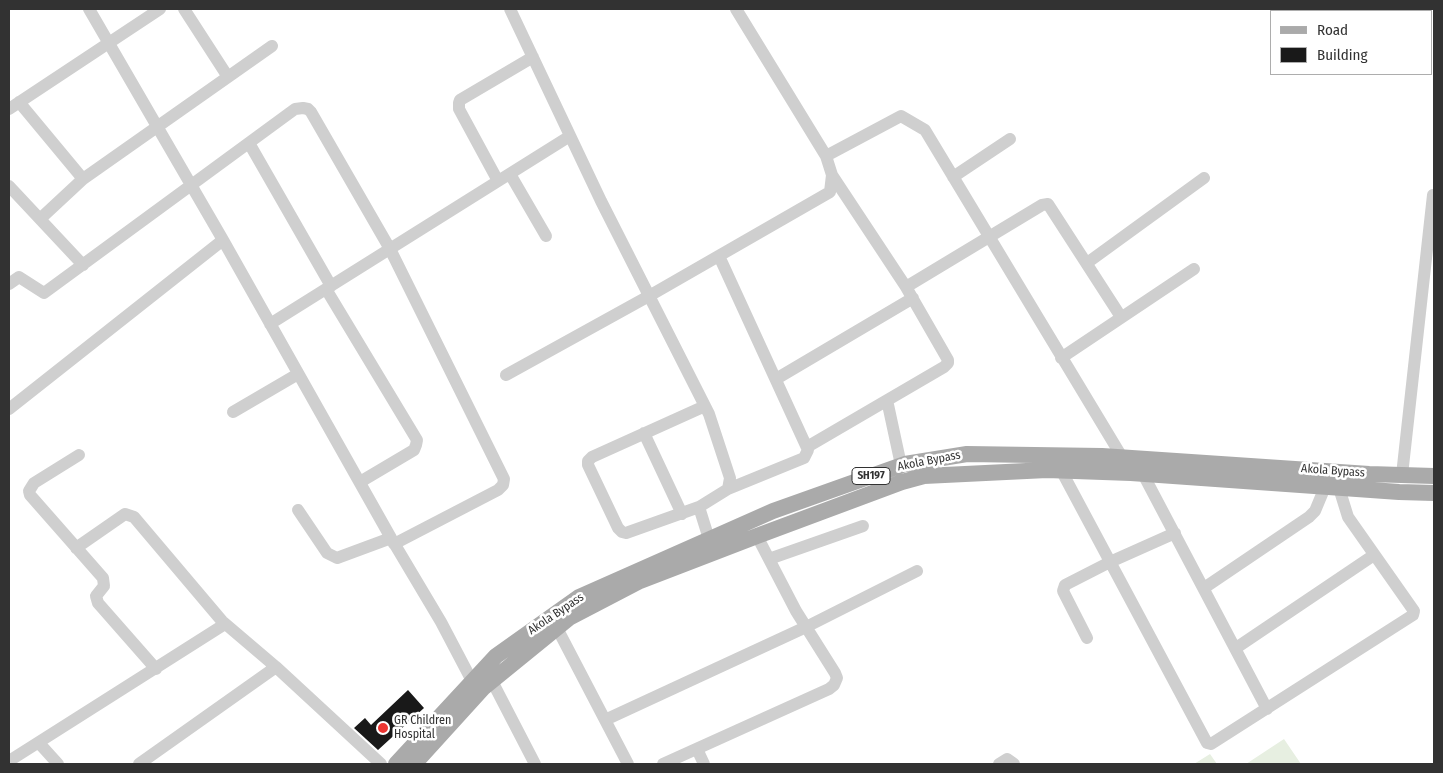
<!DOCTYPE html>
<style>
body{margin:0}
#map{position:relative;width:1443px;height:773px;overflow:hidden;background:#fff;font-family:"Fira Sans Condensed",sans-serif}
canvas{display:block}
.frame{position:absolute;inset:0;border:10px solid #323232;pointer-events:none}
.legend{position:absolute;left:1270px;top:10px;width:162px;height:65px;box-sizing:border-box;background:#fff;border:1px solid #adadad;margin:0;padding:6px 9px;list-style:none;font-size:15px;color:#323232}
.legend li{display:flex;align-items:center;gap:10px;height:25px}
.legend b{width:25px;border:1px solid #adadad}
</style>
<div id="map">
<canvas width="1443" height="773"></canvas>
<div class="frame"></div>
<ul class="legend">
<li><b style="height:6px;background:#aaa"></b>Road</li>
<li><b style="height:14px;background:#191919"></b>Building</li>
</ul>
</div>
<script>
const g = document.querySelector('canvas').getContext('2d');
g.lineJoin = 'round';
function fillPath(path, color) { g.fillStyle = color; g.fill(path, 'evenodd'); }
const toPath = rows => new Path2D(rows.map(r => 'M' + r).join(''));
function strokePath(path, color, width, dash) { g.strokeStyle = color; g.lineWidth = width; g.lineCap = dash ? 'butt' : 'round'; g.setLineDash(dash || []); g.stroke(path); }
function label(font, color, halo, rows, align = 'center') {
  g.font = font + ' "Fira Sans Condensed",sans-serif'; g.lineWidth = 5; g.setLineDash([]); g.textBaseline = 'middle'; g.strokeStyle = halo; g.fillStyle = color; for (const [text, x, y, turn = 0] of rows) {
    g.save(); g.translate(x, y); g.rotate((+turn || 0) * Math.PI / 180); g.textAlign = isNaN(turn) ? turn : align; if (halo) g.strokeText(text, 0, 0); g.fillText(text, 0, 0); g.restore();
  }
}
fillPath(toPath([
 [1284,739,1301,764,1246,764],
 [1210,754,1217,764,1194,764]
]), '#e7efe1');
fillPath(toPath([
 [408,690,424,708,378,750,354,728,365,718,371,725]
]), '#191919');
strokePath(toPath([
 [89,9,223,240,391,538,441,622,472,681],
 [184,9,228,77],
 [510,9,601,201,709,414,730,478,728,489,699,507,709,539],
 [19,102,83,179],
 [9,109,160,9],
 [249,143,331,286],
 [826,156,901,116,925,130,1122,457],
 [510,174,546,236],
 [953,177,1010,139],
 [498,181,459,109,459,103,460,100,533,57],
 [9,186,83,265],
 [40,219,83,179,272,46],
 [719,256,808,450,804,458,728,489],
 [1087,263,1204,178],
 [9,284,19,277,44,293,295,109,303,108,308,109,311,112,390,249,504,479,503,485,498,490,394,544],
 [906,287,1042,205,1048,204,1121,317],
 [326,289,417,440,416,445,414,450,360,482],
 [270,324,570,136],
 [1061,358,1194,269],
 [506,375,649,296,830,192,832,175,826,156,736,9],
 [776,379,913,298],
 [887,400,901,465],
 [9,409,223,240],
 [233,412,298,374],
 [644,433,682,514],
 [807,447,944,367,948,363,948,360,906,287,832,175],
 [79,455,34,483,29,491,30,495,103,578,104,586,96,596,98,603,156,669],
 [1061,470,1207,743,1211,744,1413,615,1414,611,1348,517,1339,488,1339,479],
 [1143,474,1267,709],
 [1402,475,1433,195],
 [699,507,626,533,622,532,618,528,588,465,588,461,592,457,705,406],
 [298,510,327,553,337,558,391,538],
 [76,548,125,514,134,517,222,621,276,667,381,764],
 [769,559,863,526],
 [1204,588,1309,517,1315,511,1325,487],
 [557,628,628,764],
 [1087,638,1063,591,1065,585,1110,562,1175,533],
 [1236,648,1374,555],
 [492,681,535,764],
 [605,720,806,627,917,571],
 [39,743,58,764],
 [697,749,704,764],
 [9,761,225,624],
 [139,764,276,667],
 [663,764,829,689,834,685,837,678,835,673,796,611,757,536],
 [999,764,1007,759,1014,764]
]), '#cfcfcf', 12);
strokePath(toPath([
 [396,764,496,656,579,597,773,511,905,464,967,454,1102,456,1369,474,1434,476],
 [414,764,483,688,569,618,640,581,757,536,902,482,924,476,1047,470,1131,473,1399,492,1434,493]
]), '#aaa', 16);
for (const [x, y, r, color] of [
 [383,728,6,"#ec3532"]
]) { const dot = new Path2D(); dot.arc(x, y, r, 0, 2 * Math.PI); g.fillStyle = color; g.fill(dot); strokePath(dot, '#fff', 2); }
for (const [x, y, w] of [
 [871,476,38]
]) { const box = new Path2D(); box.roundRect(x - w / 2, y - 8.5, w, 17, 4); g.fillStyle = '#fff'; g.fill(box); strokePath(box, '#323232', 1); }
label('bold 11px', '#323232', null, [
 ["SH197",871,476]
]);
label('12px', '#323232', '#fff', [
 ["Akola Bypass",929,461,-11],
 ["Akola Bypass",1333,471,4],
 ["Akola Bypass",556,614,-34]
]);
label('12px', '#323232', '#fff', [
 ["GR Children",394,721],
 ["Hospital",394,735]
], 'left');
</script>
